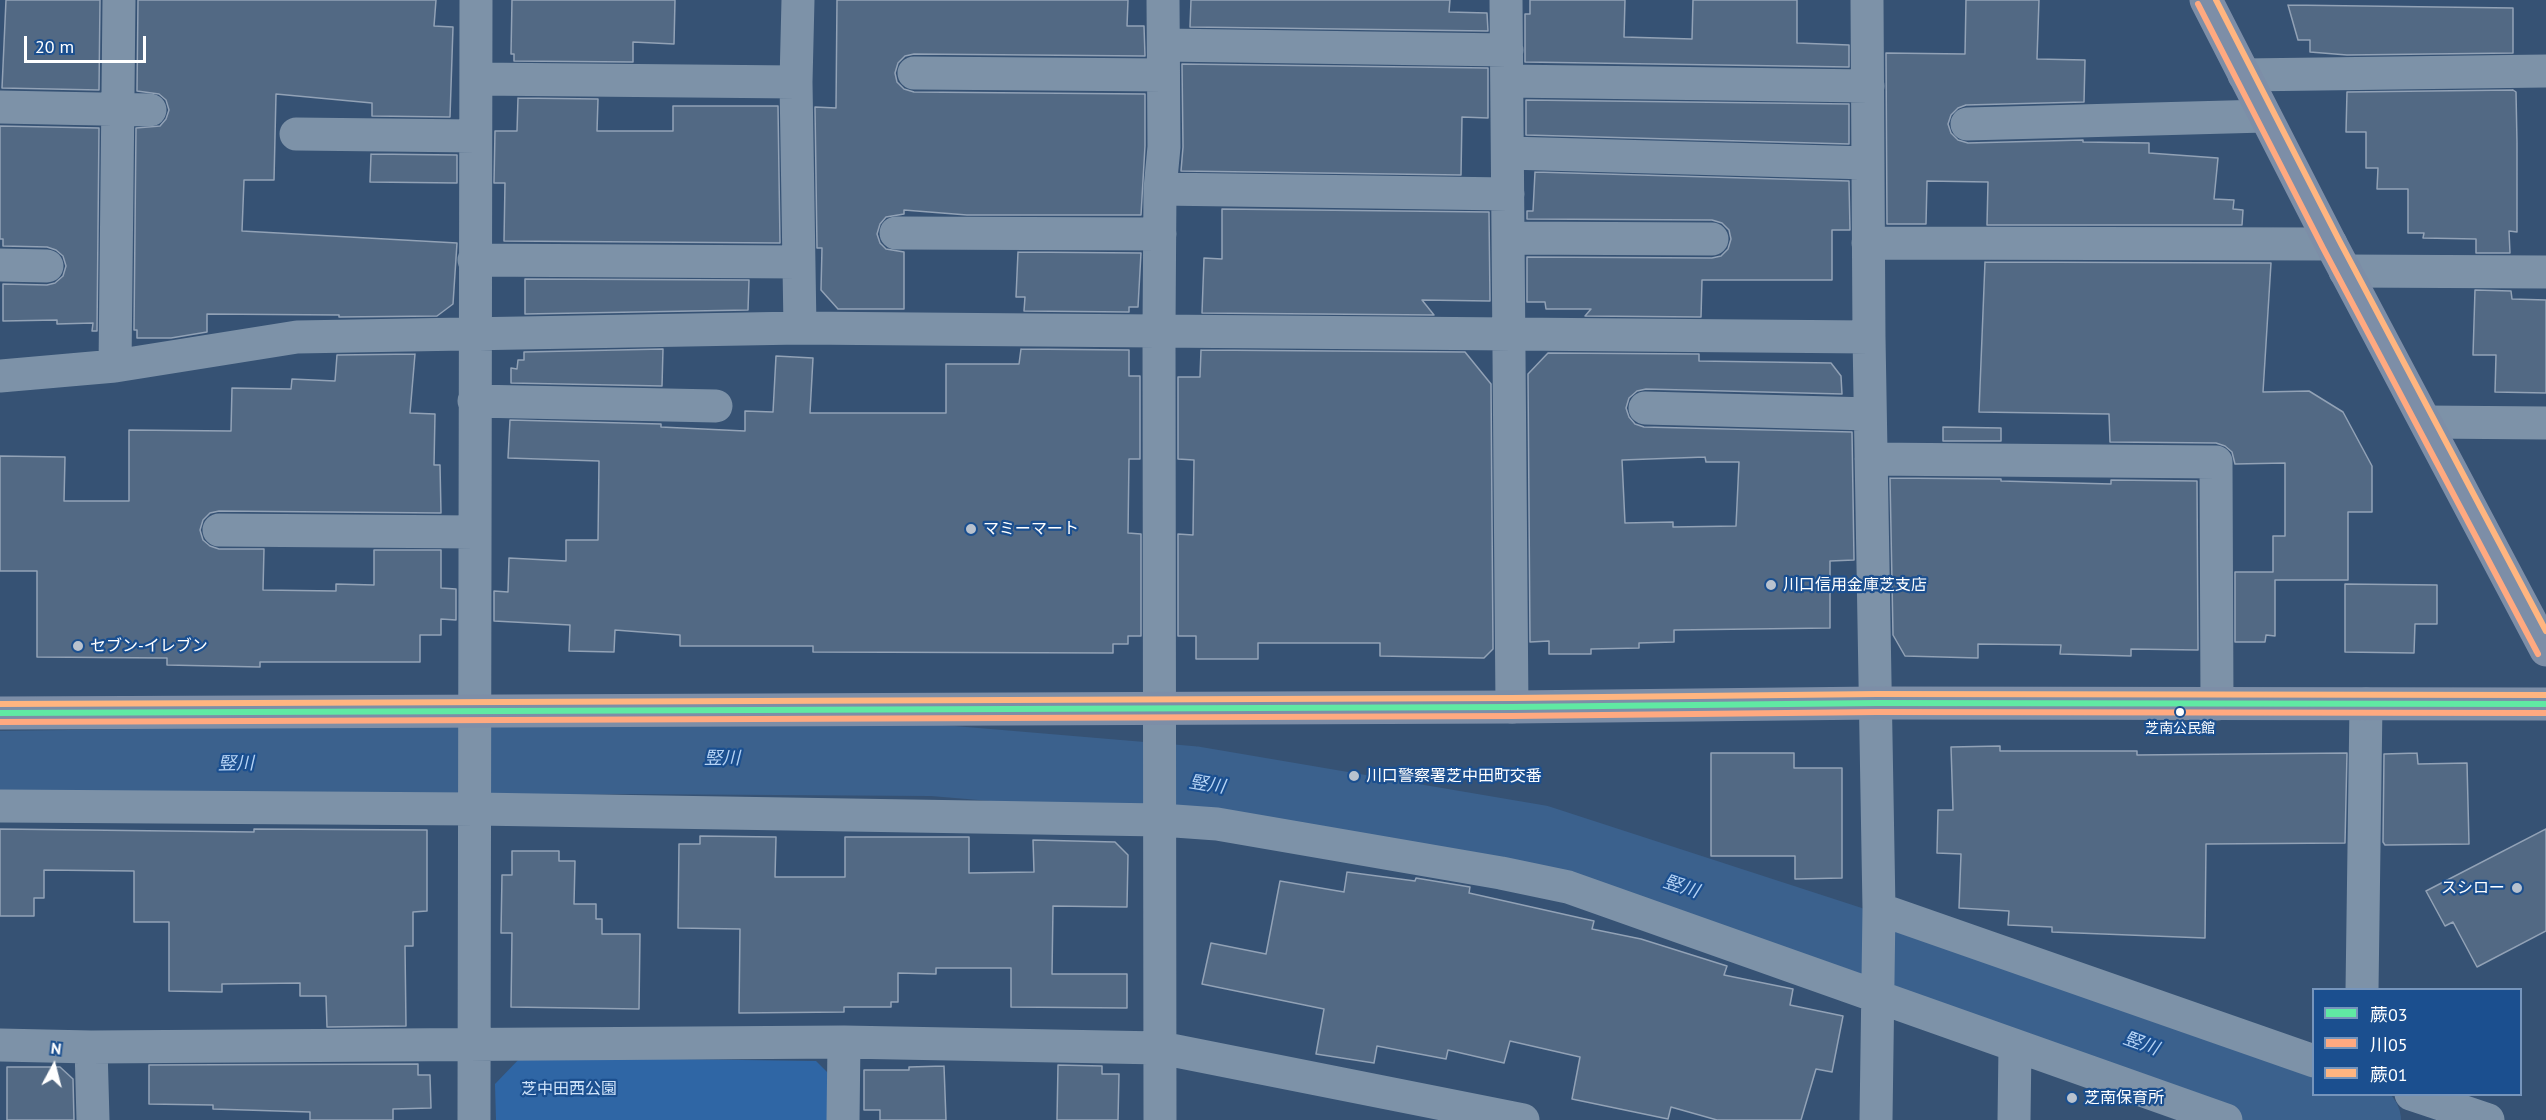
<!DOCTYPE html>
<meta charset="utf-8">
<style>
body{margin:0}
#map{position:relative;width:2546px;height:1120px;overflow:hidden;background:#365274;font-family:"PT Sans","Noto Sans JP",sans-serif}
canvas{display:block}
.legend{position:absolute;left:2312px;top:988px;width:210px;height:108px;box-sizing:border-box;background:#1b4f8f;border:2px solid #7695bc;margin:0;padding:8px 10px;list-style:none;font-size:18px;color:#fff}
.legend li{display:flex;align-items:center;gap:12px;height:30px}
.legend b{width:30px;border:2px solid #7695bc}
.north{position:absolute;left:24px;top:1036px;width:60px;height:60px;-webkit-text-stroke:4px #1b4f8f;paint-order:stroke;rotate:7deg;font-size:16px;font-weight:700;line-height:24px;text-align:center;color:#fff}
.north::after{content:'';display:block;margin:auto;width:21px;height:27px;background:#fff;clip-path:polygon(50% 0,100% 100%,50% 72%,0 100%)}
.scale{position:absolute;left:24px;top:36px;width:122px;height:27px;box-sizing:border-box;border:3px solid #fff;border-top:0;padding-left:8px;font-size:18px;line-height:21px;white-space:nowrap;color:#fff;-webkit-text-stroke:4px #1b4f8f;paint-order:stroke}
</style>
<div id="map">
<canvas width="2546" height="1120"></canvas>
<ul class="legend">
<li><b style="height:8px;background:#60e9a3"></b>蕨03</li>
<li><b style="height:8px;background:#ffa980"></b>川05</li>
<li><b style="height:8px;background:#ffb580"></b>蕨01</li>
</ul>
<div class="north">N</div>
<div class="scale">20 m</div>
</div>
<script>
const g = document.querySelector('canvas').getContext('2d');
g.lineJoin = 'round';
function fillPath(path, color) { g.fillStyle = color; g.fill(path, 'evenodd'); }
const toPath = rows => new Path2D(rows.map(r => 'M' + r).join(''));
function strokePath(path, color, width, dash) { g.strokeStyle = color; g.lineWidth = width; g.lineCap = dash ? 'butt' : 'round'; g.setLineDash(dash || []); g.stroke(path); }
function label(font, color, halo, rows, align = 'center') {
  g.font = font + ' "PT Sans","Noto Sans JP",sans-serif'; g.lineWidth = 4.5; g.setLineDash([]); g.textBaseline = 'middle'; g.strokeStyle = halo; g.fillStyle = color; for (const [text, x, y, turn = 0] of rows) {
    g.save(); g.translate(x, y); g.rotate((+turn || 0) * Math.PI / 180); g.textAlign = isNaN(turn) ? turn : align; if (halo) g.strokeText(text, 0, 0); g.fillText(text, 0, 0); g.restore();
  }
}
fillPath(toPath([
 [521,1057,816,1061,829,1074,828,1120,496,1120,495,1084]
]), '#2f66a5');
strokePath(toPath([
 [0,767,622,758,931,760,1192,782,1539,841,1970,981,2248,1084,2365,1120]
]), '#3b618d', 72);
const building = toPath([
 [6,0,100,0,99,90,2,88,6,0],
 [138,0,436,0,434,26,453,27,450,117,372,116,372,103,276,94,274,180,244,180,242,231,457,243,453,304,437,316,339,317,339,315,207,314,207,332,171,338,137,338,137,330,134,330,136,128,160,126,166,119,169,110,166,100,159,94,137,91,138,0],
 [512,0,675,0,674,44,633,42,633,62,514,61,514,54,511,54,512,0],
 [837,0,1128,0,1127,26,1144,26,1145,56,914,54,905,56,898,63,895,73,897,82,904,89,914,92,1145,94,1145,146,1141,215,967,215,904,210,904,214,886,217,880,224,877,234,880,243,886,249,904,252,904,309,838,309,821,290,822,248,817,248,815,107,836,108,837,0],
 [1191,0,1450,0,1449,12,1487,13,1488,31,1190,27,1191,0],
 [1530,0,1625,0,1624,37,1692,39,1693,0,1797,0,1797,43,1849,45,1849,67,1525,62,1525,14,1530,14,1530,0],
 [1966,0,2039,0,2037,59,2085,60,2084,102,1966,105,1958,108,1951,115,1948,124,1951,133,1958,140,1968,143,2083,140,2083,142,2149,143,2149,153,2218,158,2214,199,2234,200,2233,209,2243,210,2242,225,1987,225,1988,182,1927,181,1926,224,1887,224,1886,53,1965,54,1966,0],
 [2288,5,2513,8,2513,53,2347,55,2310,52,2310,40,2298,40,2288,5],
 [1182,64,1488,68,1488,118,1462,117,1461,175,1181,171,1183,147,1182,64],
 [2513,90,2516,92,2517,143,2517,232,2509,231,2510,253,2476,253,2476,239,2423,238,2424,233,2408,233,2408,189,2377,189,2378,168,2366,168,2366,132,2346,132,2347,92,2513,90],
 [518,98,598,99,597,131,673,131,673,106,778,106,780,243,504,241,505,183,494,183,495,131,517,131,518,98],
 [1526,100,1849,104,1849,144,1526,135,1526,100],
 [0,126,99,128,97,331,92,331,93,323,57,324,57,320,3,321,3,284,47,285,55,283,63,276,66,266,63,256,56,250,47,247,3,246,3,239,0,239,0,126],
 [371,154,457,155,457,183,370,182,371,154],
 [1535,172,1849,181,1850,230,1832,230,1832,280,1702,280,1701,317,1585,316,1591,309,1546,309,1545,302,1527,302,1527,257,1712,258,1721,256,1728,249,1731,239,1729,230,1722,223,1712,220,1527,219,1527,211,1533,211,1535,172],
 [1222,209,1489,212,1490,301,1422,300,1434,315,1202,313,1204,258,1222,259,1222,209],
 [1018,252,1141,253,1138,307,1129,307,1129,312,1024,311,1025,297,1016,297,1018,252],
 [1985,262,2271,263,2263,392,2309,391,2343,412,2372,466,2372,512,2348,512,2348,580,2275,580,2275,636,2266,635,2265,642,2235,642,2235,572,2273,572,2273,536,2285,536,2285,463,2235,464,2232,452,2225,446,2216,443,2110,442,2109,414,1979,412,1985,262],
 [525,279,749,280,748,310,525,314,525,279],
 [2475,290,2511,291,2512,299,2546,300,2546,393,2495,392,2496,355,2473,355,2475,290],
 [663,349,662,386,511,383,511,368,517,369,518,360,524,360,524,352,663,349],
 [1021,349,1129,350,1129,376,1140,376,1140,459,1129,459,1128,533,1141,534,1141,636,1128,636,1128,644,1113,644,1113,653,813,652,813,646,680,646,680,635,615,630,614,652,569,651,570,625,494,621,494,591,508,592,509,558,566,561,566,540,598,540,599,461,508,458,510,420,661,424,661,427,745,431,745,411,773,412,776,356,813,358,810,413,946,413,946,364,1019,364,1021,349],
 [1201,350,1465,352,1491,384,1493,649,1484,658,1380,656,1380,643,1258,643,1258,659,1196,659,1196,636,1178,636,1178,534,1193,535,1194,460,1178,459,1178,377,1200,377,1201,350],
 [1548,353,1699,354,1699,361,1831,363,1841,376,1842,394,1646,389,1637,391,1629,398,1626,408,1629,417,1635,424,1644,427,1852,432,1854,560,1830,561,1830,628,1674,630,1674,642,1639,643,1639,648,1591,649,1591,654,1549,654,1549,641,1530,642,1528,374,1548,353],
 [1705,457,1706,462,1739,462,1736,526,1673,527,1673,522,1625,523,1622,460,1705,457],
 [415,354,410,413,435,414,434,465,440,465,441,513,219,511,210,513,203,520,200,530,203,540,210,546,219,549,264,549,263,590,336,591,336,584,374,585,374,550,441,550,441,588,456,589,456,620,441,619,441,635,420,635,420,662,260,662,260,667,167,665,167,658,37,657,37,571,0,571,0,456,65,457,64,501,129,501,129,430,231,431,232,388,291,389,292,379,335,381,337,355,415,354],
 [1943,427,2001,428,2001,441,1943,441,1943,427],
 [1890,478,2001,479,2001,481,2111,484,2111,480,2197,481,2198,650,2131,649,2131,656,2060,654,2061,645,1978,644,1978,658,1905,656,1893,635,1890,478],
 [2345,584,2437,585,2437,624,2415,624,2414,653,2345,652,2345,584],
 [2000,746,2000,751,2137,751,2137,755,2347,753,2345,843,2206,844,2205,938,2052,932,2052,927,2008,925,2009,911,1959,908,1961,854,1937,853,1938,810,1953,810,1951,747,2000,746],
 [1711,753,1794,753,1794,768,1842,768,1842,878,1795,879,1795,856,1711,856,1711,753],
 [2417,753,2418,764,2467,763,2469,844,2385,845,2383,842,2384,754,2417,753],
 [0,829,254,832,254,829,427,830,427,911,413,912,413,946,405,946,406,1026,327,1027,326,996,300,996,300,983,222,984,222,992,169,991,169,922,134,922,134,871,44,870,44,898,34,898,34,916,0,916,0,829],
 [2546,829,2546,931,2477,967,2453,922,2445,926,2426,891,2546,829],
 [700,836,776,837,775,877,845,877,845,837,969,837,969,873,1034,872,1033,840,1115,842,1128,855,1127,907,1053,906,1052,974,1127,974,1127,1008,1011,1007,1011,968,936,968,936,974,898,973,898,1002,891,1002,891,1007,844,1007,844,1012,739,1013,740,929,678,928,679,844,700,844,700,836],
 [512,851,559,851,559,861,575,861,574,904,596,904,596,919,602,919,602,934,640,934,639,1009,511,1007,512,933,501,933,502,875,512,875,512,851],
 [1347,872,1415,881,1416,878,1470,887,1469,893,1594,921,1592,929,1641,939,1727,966,1724,975,1793,989,1790,1005,1843,1016,1832,1072,1816,1069,1801,1120,1717,1120,1671,1107,1668,1119,1572,1099,1580,1057,1510,1041,1504,1063,1448,1050,1446,1059,1377,1046,1374,1063,1316,1054,1324,1009,1202,984,1211,943,1266,954,1280,881,1344,892,1347,872],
 [418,1064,418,1075,430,1075,431,1108,393,1109,393,1120,310,1120,310,1112,213,1109,213,1105,149,1104,149,1065,418,1064],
 [1058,1065,1102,1066,1102,1074,1119,1074,1118,1120,1057,1120,1058,1065],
 [944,1066,946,1120,880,1120,880,1110,864,1110,864,1070,909,1070,909,1067,944,1066],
 [7,1067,60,1067,73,1079,74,1120,7,1120,7,1067]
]);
fillPath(building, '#526984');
strokePath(building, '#92a2b6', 1.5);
strokePath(toPath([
 [798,0,796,82,800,328],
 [1506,0,1512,707],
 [1867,0,1869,337,1879,909,1876,1120],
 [1164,45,1507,50],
 [914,73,1163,75],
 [2244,75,2546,71],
 [476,79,796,82],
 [1508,81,1868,86],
 [0,107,150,110],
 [1967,124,2265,116],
 [296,134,475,136],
 [1508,153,1868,163],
 [1160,189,1508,194],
 [896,233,1160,234],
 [1509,238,1712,239],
 [1868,243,2331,244],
 [474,260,798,262],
 [0,265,47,266],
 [2345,271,2546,272],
 [115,366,119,0],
 [0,376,115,366,297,337,800,328,1869,337],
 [474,401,716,406],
 [1645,408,1870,414],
 [2426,422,2546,423],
 [1871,459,2216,462,2217,704],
 [219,530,475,532],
 [0,806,476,809,1161,820,1217,824,1501,873,1568,887,2226,1120],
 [1879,909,2314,1061],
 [2362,990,2366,704],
 [0,1045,91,1047,844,1042,1161,1048,1523,1120],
 [91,1047,93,1120],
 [2411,1094,2488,1120],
 [474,1120,476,0],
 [843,1120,844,1042],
 [1160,1120,1159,329,1160,189,1164,147,1163,0],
 [2014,1120,2015,1046]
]), '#7d92a8', 33);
strokePath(toPath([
 [2206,0,2331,244,2546,650],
 [0,713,1512,707,1877,703,2546,704]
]), '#7d8ea7', 33);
strokePath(toPath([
 [0,713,1512,707,1877,703,2546,704]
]), '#60e9a3', 6);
strokePath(toPath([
 [2198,4,2323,248,2538,654],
 [0,722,1512,716,1877,712,2546,713]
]), '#ffa980', 6);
strokePath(toPath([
 [2216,0,2339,240,2546,631],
 [0,704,1512,698,1877,694,2546,695]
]), '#ffb580', 6);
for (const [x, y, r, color] of [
 [971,529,6,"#b9c2ce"],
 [1771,585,6,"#b9c2ce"],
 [78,646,6,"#b9c2ce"],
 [2180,712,5,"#fff"],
 [1354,776,6,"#b9c2ce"],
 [2517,888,6,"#b9c2ce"],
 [2072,1098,6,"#b9c2ce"]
]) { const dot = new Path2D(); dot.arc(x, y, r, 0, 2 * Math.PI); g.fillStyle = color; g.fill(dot); strokePath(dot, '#1b4f8f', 2); }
label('14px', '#fff', '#1b4f8f', [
 ["芝南公民館",2180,729]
]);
label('16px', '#fff', '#1b4f8f', [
 ["マミーマート",983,529],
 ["川口信用金庫芝支店",1783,585],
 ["セブン-イレブン",90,646],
 ["川口警察署芝中田町交番",1366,776],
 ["スシロー",2505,888,"right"],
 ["芝南保育所",2084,1098]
], 'left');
label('16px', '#cfe3fa', '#1b4f8f', [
 ["芝中田西公園",569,1089]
]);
label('italic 18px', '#b5d3f5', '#1b4f8f', [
 ["竪川",722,759],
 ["竪川",236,764,-1],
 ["竪川",1207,785,9],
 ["竪川",1681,887,18],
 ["竪川",2141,1044,20]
]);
</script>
